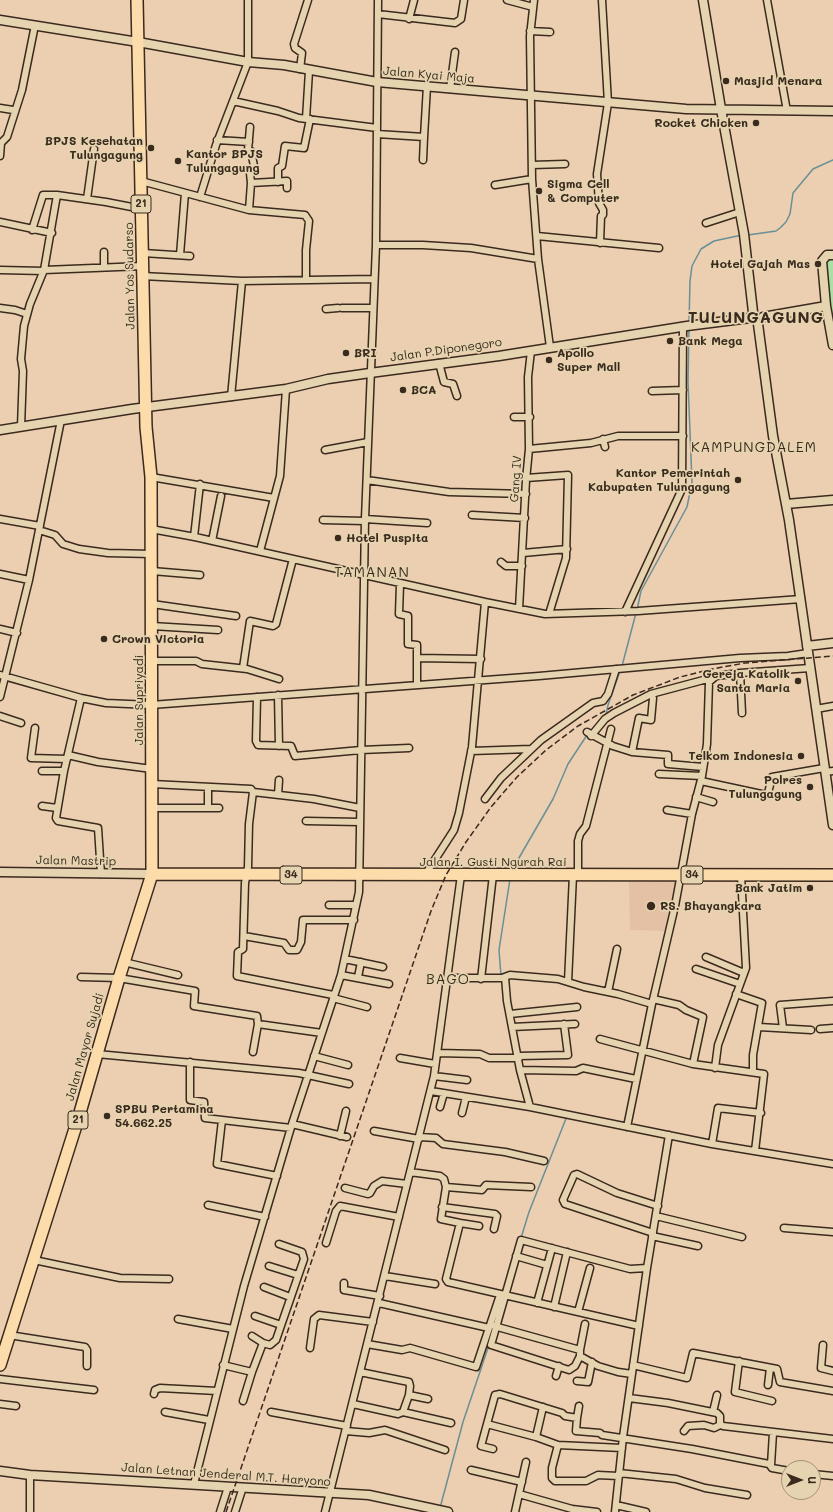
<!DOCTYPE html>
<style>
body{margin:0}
#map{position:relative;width:833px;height:1512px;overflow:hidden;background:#eccfb0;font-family:Mali,sans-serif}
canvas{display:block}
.north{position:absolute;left:781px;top:1460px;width:40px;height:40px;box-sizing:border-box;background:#e6d4b1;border:1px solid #a29076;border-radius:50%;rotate:90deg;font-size:11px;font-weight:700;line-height:16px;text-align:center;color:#3b2a1e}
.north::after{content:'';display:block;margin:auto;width:14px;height:18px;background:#3b2a1e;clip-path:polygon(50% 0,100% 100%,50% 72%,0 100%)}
</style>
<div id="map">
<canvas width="833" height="1512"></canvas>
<div class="north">U</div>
</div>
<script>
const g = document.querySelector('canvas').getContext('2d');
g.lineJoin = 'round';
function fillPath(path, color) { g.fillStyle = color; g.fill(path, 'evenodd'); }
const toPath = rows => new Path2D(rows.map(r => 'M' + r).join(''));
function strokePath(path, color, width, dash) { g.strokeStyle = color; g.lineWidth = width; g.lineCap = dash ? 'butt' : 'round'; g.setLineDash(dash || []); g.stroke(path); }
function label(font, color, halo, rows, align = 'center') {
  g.font = font + ' Mali,sans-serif'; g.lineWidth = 3.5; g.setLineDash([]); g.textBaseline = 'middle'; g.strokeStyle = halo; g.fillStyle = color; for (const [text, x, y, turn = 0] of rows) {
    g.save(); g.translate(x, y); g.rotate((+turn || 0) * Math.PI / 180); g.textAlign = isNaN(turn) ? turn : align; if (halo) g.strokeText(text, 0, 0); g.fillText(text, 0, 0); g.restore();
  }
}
fillPath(toPath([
 [629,882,677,882,669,931,630,930]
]), '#e4c1a5');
fillPath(toPath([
 [833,255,833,317,825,263,826,258]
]), '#aae0a3');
strokePath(toPath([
 [748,235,776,231,780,228,786,222,790,214,793,193,813,169,833,160],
 [689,323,690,281,692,266,701,249,714,241,742,235],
 [637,610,641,591,687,507,692,482,688,382,689,329],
 [622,666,636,613],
 [606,715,608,705,620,671],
 [512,870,553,799,568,764,587,735],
 [501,976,499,950,510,879],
 [502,980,504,998],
 [507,1016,509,1029],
 [521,1086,526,1104],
 [521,1238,529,1212,567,1116],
 [440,1508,463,1422,489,1345]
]), '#698f97', 1.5);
const street = toPath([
 [507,0,533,7],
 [534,0,530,36,532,179,538,259,550,347],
 [767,0,787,111],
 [378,14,455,23,461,19,464,0],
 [409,19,414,0],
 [530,31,550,32],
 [300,69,302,53,295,48,294,44,308,0],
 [450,89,455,52],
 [233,101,278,111,299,118,377,128],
 [0,108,13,110],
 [306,119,309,71],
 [250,127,248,150,251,151,255,171,250,173,251,183],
 [377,134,424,137,427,86],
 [217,140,249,142],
 [0,156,1,143,7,137,22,90,35,25],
 [423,160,424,137],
 [532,165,565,164],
 [141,181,249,210,305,215,309,221,306,250,306,280],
 [278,182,278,168,282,166,285,146,304,148,310,119],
 [495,185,532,179],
 [200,197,216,145,248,62,248,0],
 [87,199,94,149],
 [249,210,251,183,287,181,287,188],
 [0,222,52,233],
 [706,223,740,212],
 [32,230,43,195,57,195],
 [537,236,659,248],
 [600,243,601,216,603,215,603,210,599,203,597,174,608,103,602,0],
 [376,245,423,245,471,248,538,259],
 [104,252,104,267],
 [143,253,190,256],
 [180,255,185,193],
 [0,270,44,271],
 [44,270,143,266],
 [142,276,242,281,374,279],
 [0,308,15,310,27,314],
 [342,308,373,308],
 [326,309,338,308],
 [439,363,444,382,453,384,457,396],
 [652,391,683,390],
 [231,397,242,281],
 [514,417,530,417],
 [21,427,23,371,21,359,24,326,30,304,44,270,57,195,106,202,142,209],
 [603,439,605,447],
 [529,449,591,443,618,436,683,436],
 [325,450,368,442],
 [151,477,274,498],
 [526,478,568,475,566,558,549,614],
 [367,480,449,492,526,494],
 [472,515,525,518],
 [0,519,40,526],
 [365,519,427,523],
 [323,520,365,521],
 [151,529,195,537,485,602,545,614,638,611,801,599],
 [39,530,55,535,63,544,79,549,108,553,152,554],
 [194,537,200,484],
 [212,541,221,496],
 [260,551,280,476,286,389],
 [523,553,567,549],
 [501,562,506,566,522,566],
 [152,571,200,575],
 [0,574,29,580],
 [400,584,399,614,408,616,408,644,417,645,417,685],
 [152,604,236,616],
 [519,609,526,480,529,449,528,377,531,351],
 [625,612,682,489,683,326],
 [152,626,218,630],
 [0,629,17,633],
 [417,658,481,659],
 [152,661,196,661,202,664,247,669,279,679],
 [243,668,250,621,273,626,276,624,293,559],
 [740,673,742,713],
 [0,675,81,698,106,703,151,705,539,676,740,658,788,656,808,653],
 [651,694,653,698,651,720,639,718,632,752,668,755,668,764,703,767],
 [278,695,279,746],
 [0,697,29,580,61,420],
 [257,697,256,741,258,745,291,746,295,756,361,750,409,748],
 [81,698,64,771,56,818,58,821,98,828,101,874],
 [816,709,833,706],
 [0,716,21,723],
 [35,728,31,758,67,759],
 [587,732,613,746,632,752],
 [591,736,605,719,614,713,651,694,711,678],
 [471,751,531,749],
 [68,755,98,762,152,769],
 [42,771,64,771],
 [825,772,833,771],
 [659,774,702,776],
 [701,781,766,795,768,793,772,777,824,768],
 [152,784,251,789,253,792],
 [208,787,208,808,219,808],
 [278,795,279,780],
 [696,797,713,802],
 [485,799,501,778,541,740,593,703,603,701,608,694,616,669],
 [42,806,57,808],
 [152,808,208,808],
 [667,810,692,814],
 [306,821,360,822],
 [425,875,454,830,459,813,472,747,485,602],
 [578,875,578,841,580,834,586,826,611,729],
 [329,905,356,905],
 [244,936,284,943,289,950,297,950,301,942,303,920,354,920],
 [706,957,744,973],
 [345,959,383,967],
 [124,962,178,975],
 [696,969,740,984],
 [341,975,389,984],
 [81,977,119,978,195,991,194,1006,257,1016,258,1024,322,1033],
 [358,977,361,962],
 [505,977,507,1001,520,1070,530,1107],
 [447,978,502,978,510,975,558,979,584,987,618,994,652,1004],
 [481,979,493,875],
 [568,982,573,875],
 [608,992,617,949],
 [736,994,762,1003,753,1055,753,1072],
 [333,995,237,976,238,952,243,949,245,883,248,867,249,824,253,792,314,799,360,808],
 [333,998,367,1007],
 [653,999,679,1005,686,1010,703,1017,693,1064],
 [510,1014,577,1007],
 [512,1027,575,1024],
 [759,1027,811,1030],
 [783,1028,780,1005,833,1001],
 [820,1029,833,1028],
 [600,1039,693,1064,764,1074,755,1151],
 [253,1052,258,1024],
 [437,1053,480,1054,489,1058,519,1058],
 [97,1054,299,1073,349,1084],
 [314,1056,348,1065],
 [518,1056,568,1055,564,1024],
 [400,1058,435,1064],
 [190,1062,190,1100,204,1102,205,1118,291,1128],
 [715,1068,718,1045,746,968,741,875],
 [520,1070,576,1071,583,1068,636,1079],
 [434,1076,467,1080],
 [431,1091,530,1107,712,1144,833,1164],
 [440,1107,444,1093],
 [462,1113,466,1097],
 [222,1120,217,1164,277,1176],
 [292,1124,347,1137],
 [627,1127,652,1004,675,906,692,814,702,776,707,744,709,682,716,676,740,673,810,668],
 [374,1131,419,1139],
 [340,1136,346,1111],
 [420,1137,436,1138,443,1144,505,1152,544,1161],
 [712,1144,718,1108,761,1113],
 [410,1172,440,1176,444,1179,446,1187,441,1219,460,1223,446,1279,448,1282,639,1326],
 [446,1187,482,1190,486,1185,531,1187],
 [345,1188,368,1194,370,1193,374,1186,382,1181,407,1184],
 [208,1205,265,1217],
 [442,1207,495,1214,497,1216,494,1229],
 [656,1216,742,1237],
 [460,1223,479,1226],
 [784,1228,833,1232],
 [653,1233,565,1204,563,1200,574,1175,577,1174,617,1193,658,1206],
 [652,1236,698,1246],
 [326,1243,336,1211,340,1206,399,1217],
 [516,1256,547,1265],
 [34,1260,120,1278,169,1279],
 [269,1266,298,1275],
 [385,1276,435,1284],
 [344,1283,344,1290,380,1296],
 [264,1287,290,1297],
 [379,1303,489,1328],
 [537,1303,552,1248],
 [554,1307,567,1252],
 [578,1312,590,1268],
 [255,1316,281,1325],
 [178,1319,233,1329],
 [494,1326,580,1350,580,1356,598,1366,618,1372,632,1374],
 [9,1335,85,1347,87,1350,87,1366],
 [252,1336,263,1343],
 [367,1344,402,1350,410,1348,476,1367,500,1295],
 [823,1345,821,1368,833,1371],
 [310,1348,314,1319,319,1315,373,1322],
 [580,1350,585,1324],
 [580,1356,575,1366,569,1370,491,1345,521,1240,630,1269,647,1268],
 [739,1361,735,1392,772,1401],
 [223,1365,252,1372,263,1343,270,1345,276,1340,304,1259,302,1252,279,1244],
 [633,1365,687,1378,693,1353,777,1369,780,1382,833,1391],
 [360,1372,409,1382,410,1386,409,1395,403,1412],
 [556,1376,559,1366],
 [0,1379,94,1390],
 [577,1381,588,1382,592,1362],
 [768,1385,770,1368],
 [154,1394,155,1390,160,1388,217,1391],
 [409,1395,428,1399],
 [629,1398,668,1403,717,1413,720,1416,720,1424,723,1426,833,1439],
 [243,1401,252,1372],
 [0,1404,16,1406],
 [353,1404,398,1414,403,1412,451,1423],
 [165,1412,209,1420],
 [271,1412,347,1426],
 [713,1412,717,1395],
 [577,1418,579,1406],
 [487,1424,481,1446,493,1449],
 [346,1431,369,1433,385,1430,445,1450],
 [684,1431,688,1426,704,1425,714,1428,720,1425],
 [536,1437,543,1407],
 [558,1445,552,1468,552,1478,555,1481,586,1481,598,1475,618,1476],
 [622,1448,558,1445,536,1437,487,1424,495,1395,500,1394,562,1413,565,1416,577,1418,576,1431,600,1433,602,1435,692,1449,769,1464,772,1468,789,1471],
 [771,1465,773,1433],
 [471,1470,522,1482],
 [619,1473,676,1479,705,1488,747,1495],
 [813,1474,833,1476],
 [30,1475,30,1512],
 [194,1484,244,1286,292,1124,341,975,359,892,365,519,376,245,378,0],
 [519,1494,572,1509,597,1512],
 [616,1505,646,1512],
 [220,1512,228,1487],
 [235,1512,243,1487],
 [325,1512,434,1076,461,875],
 [515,1512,526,1462],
 [615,1512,623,1437,647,1268,669,1135]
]);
const secondary = toPath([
 [703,0,721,109,744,234,753,312],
 [0,20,138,42,248,62,284,65,377,82,686,109,833,111],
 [833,255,827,255,822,261,826,306,833,345],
 [763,317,826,306],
 [758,324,773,436,789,520,833,825],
 [0,430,132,409,286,389,328,379,370,373,499,356,687,326,750,318],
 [786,504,833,500],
 [807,646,833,643],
 [0,872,152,874],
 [0,1471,30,1475,369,1495,448,1512]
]);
const highway = toPath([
 [152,874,833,875],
 [0,1365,79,1116,119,978,152,874,151,477,146,427,137,0]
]);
strokePath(street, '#3b2a1e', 9);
strokePath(secondary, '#3b2a1e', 11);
strokePath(highway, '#3b2a1e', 14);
strokePath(street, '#e6d4b1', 6);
strokePath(secondary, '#e6d4b1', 8);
strokePath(highway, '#fddcac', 11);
strokePath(toPath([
 [226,1512,431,911,446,875,466,842,491,807,517,777,546,750,578,726,633,695,680,677,712,669,745,663,833,656]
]), '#3b2a1e', 1.5, [6, 3]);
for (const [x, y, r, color] of [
 [726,81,4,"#3b2a1e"],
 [756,123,4,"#3b2a1e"],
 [151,148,4,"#3b2a1e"],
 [178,161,4,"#3b2a1e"],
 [539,191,4,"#3b2a1e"],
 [818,264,4,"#3b2a1e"],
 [670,341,4,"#3b2a1e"],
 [346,353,4,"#3b2a1e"],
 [549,360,4,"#3b2a1e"],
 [403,390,4,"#3b2a1e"],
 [738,480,4,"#3b2a1e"],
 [338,538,4,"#3b2a1e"],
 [104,639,4,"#3b2a1e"],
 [798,681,4,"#3b2a1e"],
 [801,756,4,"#3b2a1e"],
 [810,787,4,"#3b2a1e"],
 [810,888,4,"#3b2a1e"],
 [651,906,5,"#3b2a1e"],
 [107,1116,4,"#3b2a1e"]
]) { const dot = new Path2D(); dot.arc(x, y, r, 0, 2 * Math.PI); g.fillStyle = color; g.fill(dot); strokePath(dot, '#e6d4b1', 1.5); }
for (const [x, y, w] of [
 [141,204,20],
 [291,875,22],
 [692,875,22],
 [78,1120,20]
]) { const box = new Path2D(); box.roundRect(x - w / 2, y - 9, w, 18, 3); g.fillStyle = '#e6d4b1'; g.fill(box); strokePath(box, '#3b2a1e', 1); }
label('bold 11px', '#3b2a1e', null, [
 ["21",141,204],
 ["34",291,875],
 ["34",692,875],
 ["21",78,1120]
]);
label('12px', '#3b2a1e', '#e6d4b1', [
 ["Jalan Kyai Maja",429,75,5],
 ["Jalan Yos Sudarso",130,276,-91],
 ["Jalan P.Diponegoro",446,350,-8],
 ["Gang IV",516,479,-86],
 ["Jalan Supriyadi",139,700,-90],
 ["Jalan Mastrip",76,861,1],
 ["Jalan I. Gusti Ngurah Rai",493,862],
 ["Jalan Mayor Sujadi",85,1047,-74],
 ["Jalan Letnan Jenderal M.T. Haryono",226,1475,4]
]);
label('bold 12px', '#3b2a1e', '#e6d4b1', [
 ["Masjid Menara",734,81],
 ["Rocket Chicken",748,123,"right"],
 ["BPJS Kesehatan",143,141,"right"],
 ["Tulungagung",143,155,"right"],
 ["Kantor BPJS",186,154],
 ["Tulungagung",186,168],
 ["Sigma Cell",547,184],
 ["& Computer",547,198],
 ["Hotel Gajah Mas",810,264,"right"],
 ["Bank Mega",678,341],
 ["BRI",354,353],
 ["Apollo",557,353],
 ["Super Mall",557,367],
 ["BCA",411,390],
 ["Kantor Pemerintah",730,473,"right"],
 ["Kabupaten Tulungagung",730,487,"right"],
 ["Hotel Puspita",346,538],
 ["Crown Victoria",112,639],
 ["Gereja Katolik",790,674,"right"],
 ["Santa Maria",790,688,"right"],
 ["Telkom Indonesia",793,756,"right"],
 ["Polres",802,780,"right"],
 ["Tulungagung",802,794,"right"],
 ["Bank Jatim",802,888,"right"],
 ["RS. Bhayangkara",660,906],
 ["SPBU Pertamina",115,1109],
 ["54.662.25",115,1123]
], 'left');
g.letterSpacing = '1px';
label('14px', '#3b2a1e', '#e6d4b1', [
 ["KAMPUNGDALEM",754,448],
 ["TAMANAN",372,573],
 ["BAGO",448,980]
]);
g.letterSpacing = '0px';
g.letterSpacing = '1px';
label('bold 16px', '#3b2a1e', '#e6d4b1', [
 ["TULUNGAGUNG",756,318]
]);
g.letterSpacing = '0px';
</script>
